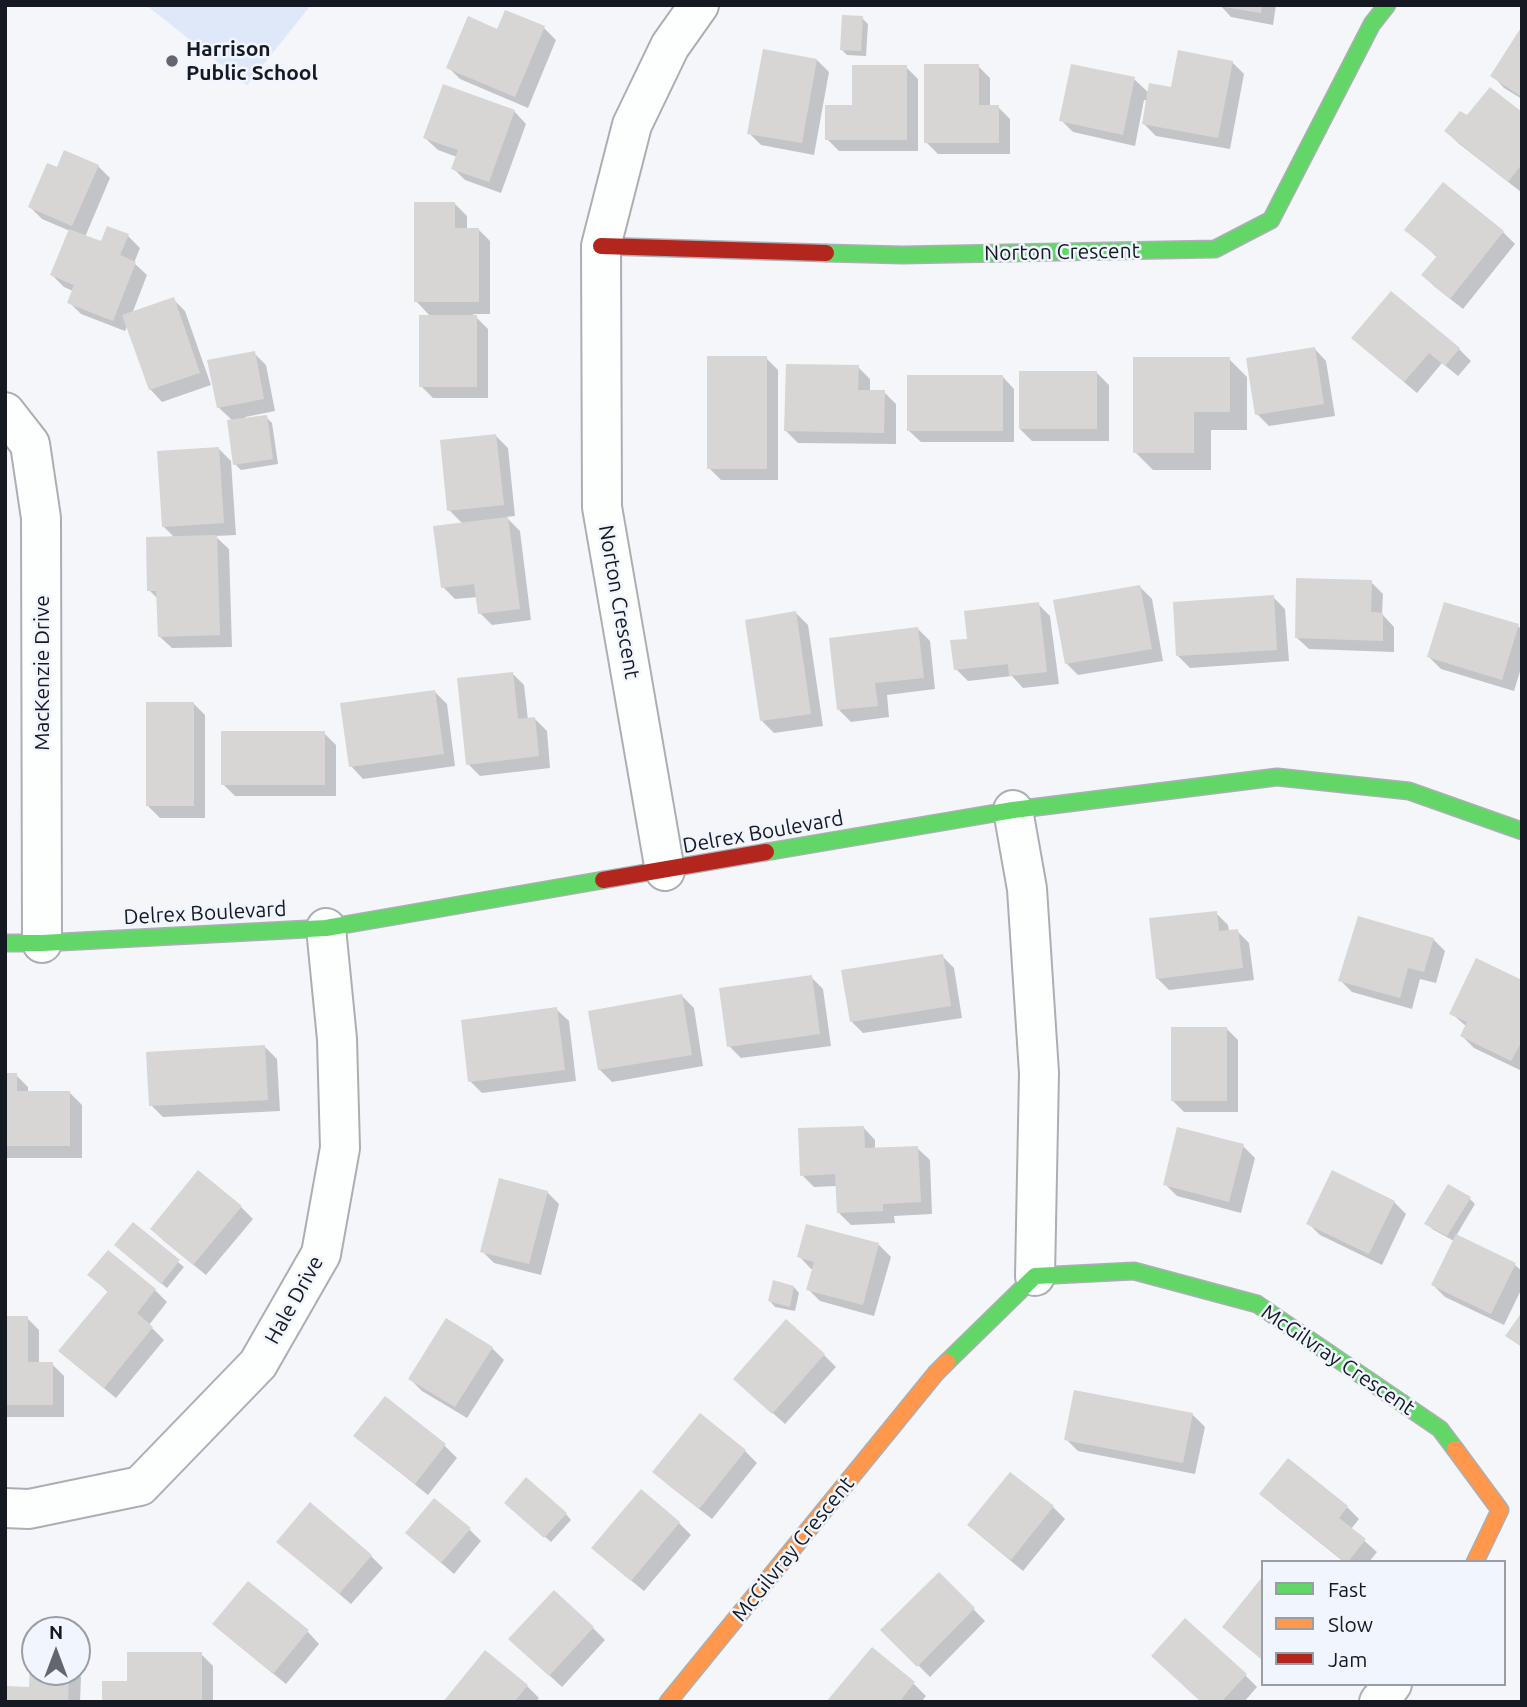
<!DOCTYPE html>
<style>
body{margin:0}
#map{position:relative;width:1527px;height:1707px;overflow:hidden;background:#f4f6fa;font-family:Ubuntu,sans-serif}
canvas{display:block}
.frame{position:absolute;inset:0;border:7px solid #151921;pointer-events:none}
.legend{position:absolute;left:1261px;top:1560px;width:245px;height:126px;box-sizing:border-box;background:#f0f5fe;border:2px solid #989da6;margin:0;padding:9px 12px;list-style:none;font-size:21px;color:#151921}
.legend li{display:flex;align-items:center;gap:14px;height:35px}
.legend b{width:35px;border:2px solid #989da6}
.north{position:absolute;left:21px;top:1616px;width:70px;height:70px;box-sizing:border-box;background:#f0f5fe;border:2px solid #989da6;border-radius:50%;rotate:0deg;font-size:19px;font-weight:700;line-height:28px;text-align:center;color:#151921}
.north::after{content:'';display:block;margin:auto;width:24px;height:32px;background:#63666d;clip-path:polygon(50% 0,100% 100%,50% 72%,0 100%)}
</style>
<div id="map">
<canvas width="1527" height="1707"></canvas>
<div class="frame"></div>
<ul class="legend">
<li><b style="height:9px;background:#63d668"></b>Fast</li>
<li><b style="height:9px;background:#ff974d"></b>Slow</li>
<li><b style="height:9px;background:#b3261e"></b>Jam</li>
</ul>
<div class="north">N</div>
</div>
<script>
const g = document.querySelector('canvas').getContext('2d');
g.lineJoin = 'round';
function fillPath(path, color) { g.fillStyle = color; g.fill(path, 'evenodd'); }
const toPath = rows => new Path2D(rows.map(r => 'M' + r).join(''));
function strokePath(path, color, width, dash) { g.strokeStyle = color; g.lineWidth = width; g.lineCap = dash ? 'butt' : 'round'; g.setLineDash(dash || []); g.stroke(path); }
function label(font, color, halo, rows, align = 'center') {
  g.font = font + ' Ubuntu,sans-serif'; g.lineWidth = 5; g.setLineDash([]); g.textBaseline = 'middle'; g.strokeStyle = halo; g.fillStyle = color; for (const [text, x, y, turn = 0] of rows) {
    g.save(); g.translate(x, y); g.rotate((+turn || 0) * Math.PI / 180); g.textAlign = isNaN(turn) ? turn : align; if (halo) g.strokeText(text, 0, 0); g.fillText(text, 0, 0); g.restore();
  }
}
fillPath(toPath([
 [146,5,311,5,247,85]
]), '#dee8f9');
fillPath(toPath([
 [1220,5,1276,5,1273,25,1231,17],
 [862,18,868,24,866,56,847,55,841,49],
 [544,28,556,40,528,108,460,79,448,67,498,31],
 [1522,29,1522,99,1504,88,1492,75],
 [817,60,829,72,814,155,761,145,749,133],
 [1232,62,1244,74,1230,149,1156,136,1144,124,1148,101,1144,100,1135,146,1073,132,1061,120,1134,79,1149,93,1172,89],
 [978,66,990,78,990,107,998,107,1010,119,1010,154,938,154,926,142],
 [906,67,918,79,918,151,839,151,827,139,854,107],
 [514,111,526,124,501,193,465,180,453,168,457,157,438,150,425,138],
 [1522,114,1522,191,1521,192,1458,143,1446,131,1467,118],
 [98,166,110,178,85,237,102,244,128,236,140,248,134,263,147,275,132,314,173,299,185,311,211,385,162,402,150,389,128,324,125,331,81,314,69,302,73,291,64,287,52,275,70,231,42,219,30,207,58,169],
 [455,204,467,216,467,229,478,229,490,241,490,314,473,314,488,329,488,398,433,398,421,386,431,317,416,301],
 [1407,230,1503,232,1515,244,1463,309,1435,287,1423,275,1438,258],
 [1354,338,1459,349,1471,361,1458,376,1442,363,1417,393,1366,350],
 [1314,348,1326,361,1335,416,1269,426,1257,414],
 [254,353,266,365,275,411,245,417,246,420,266,417,272,423,278,464,241,470,235,464,233,421,218,407],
 [766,358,778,370,778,480,721,480,709,468],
 [1229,359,1247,377,1247,430,1211,430,1211,470,1153,470,1135,452],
 [858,367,870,379,870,392,884,392,896,404,896,444,798,443,786,431],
 [1097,373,1109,385,1109,441,1032,441,1020,429],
 [1002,376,1014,389,1014,442,921,442,908,430],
 [496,436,508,448,515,516,506,517,520,531,531,620,492,625,480,613,478,597,455,599,443,587,463,524,449,510],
 [219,449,231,461,236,535,215,536,229,549,232,647,172,648,159,636,158,599,149,590,175,538,163,526],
 [1371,582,1383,594,1382,614,1394,627,1394,652,1309,649,1296,637],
 [1140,587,1152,599,1163,661,1078,675,1066,663],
 [1273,597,1285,609,1289,661,1190,668,1178,656],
 [1038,604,1050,616,1059,684,1023,688,1012,676,968,681,956,669,969,640],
 [796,613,808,625,823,726,774,733,762,721],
 [1518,626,1522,630,1522,665,1514,691,1441,669,1429,657],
 [918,629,930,641,935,689,887,695,889,717,851,722,839,710],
 [512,673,524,685,528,720,535,719,547,731,550,768,480,776,468,764],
 [435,692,447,704,455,766,363,779,351,766],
 [193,703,205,715,205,818,160,818,148,806],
 [324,733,336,745,336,796,235,796,223,784],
 [1216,913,1228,925,1229,931,1237,931,1249,943,1254,980,1169,990,1157,978],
 [1433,939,1445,951,1436,983,1420,979,1412,1009,1352,992,1340,980],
 [942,956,954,968,962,1018,863,1033,851,1021],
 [811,977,823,989,831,1046,741,1058,729,1046],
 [1522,982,1522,1071,1474,1048,1462,1036,1467,1027,1451,1013],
 [682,996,694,1008,703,1066,612,1082,599,1069],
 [556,1009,569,1021,576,1081,482,1093,470,1081],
 [1226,1028,1238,1040,1238,1112,1184,1112,1172,1100],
 [265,1047,277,1059,280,1111,163,1117,151,1105],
 [5,1075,16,1075,28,1087,28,1093,70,1093,82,1105,82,1158,5,1158],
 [863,1127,875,1140,875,1150,917,1148,930,1160,932,1214,894,1216,895,1223,851,1225,838,1212,837,1186,814,1187,802,1175],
 [1243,1146,1255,1158,1241,1213,1177,1196,1165,1184],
 [547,1192,559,1204,541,1275,494,1263,482,1251],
 [1469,1198,1475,1204,1456,1236,1515,1265,1522,1271,1522,1288,1504,1325,1445,1297,1433,1285,1454,1241,1432,1229,1427,1223],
 [1394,1202,1406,1214,1382,1265,1320,1235,1308,1223],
 [241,1207,253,1219,206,1275,164,1241,152,1229],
 [133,1225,184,1267,167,1288,122,1251],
 [807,1226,879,1245,891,1257,874,1316,820,1301,808,1289,814,1269,811,1269,799,1256],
 [108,1253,155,1290,167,1302,149,1325,164,1340,116,1398,73,1363,109,1293,90,1275],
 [794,1287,799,1293,795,1311,775,1307,770,1301],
 [5,1318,27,1318,39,1330,39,1364,52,1364,64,1376,64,1417,5,1417],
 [492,1348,504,1360,467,1418,422,1391,410,1379],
 [824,1355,836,1367,785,1424,748,1391],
 [385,1398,445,1446,457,1458,428,1495,368,1447],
 [700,1415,745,1451,757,1463,712,1519,667,1484,655,1472],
 [1193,1415,1205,1427,1195,1474,1078,1451,1066,1439],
 [1288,1461,1347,1507,1359,1519,1351,1529,1377,1552,1369,1562,1344,1562,1274,1506],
 [1053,1507,1065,1519,1023,1571,982,1537,970,1525],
 [512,1508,566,1514,571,1520,551,1542],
 [679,1523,691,1535,644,1591,606,1560],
 [469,1529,481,1541,454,1574,407,1533],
 [291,1553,371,1556,383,1568,351,1604],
 [939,1574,985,1621,930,1677,883,1630],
 [593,1628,605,1640,562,1687,523,1651],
 [308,1632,319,1644,286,1684,226,1635],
 [872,1649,914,1684,926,1696,921,1702,829,1702],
 [201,1654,213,1666,213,1702,104,1702,129,1683],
 [35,1663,35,1672,75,1672,81,1677,80,1702,5,1702,30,1689],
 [1245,1675,1257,1687,1244,1702,1202,1702],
 [527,1686,539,1698,536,1702,445,1702]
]), '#0003');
fillPath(toPath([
 [1224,5,1262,5,1261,13,1224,7],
 [505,10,545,26,515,97,446,68,468,16,497,29],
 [842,15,863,16,861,51,840,50],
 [1522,26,1522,97,1490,76],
 [763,49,817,59,802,143,747,134],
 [1178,50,1233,61,1218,138,1142,124,1149,83,1171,87],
 [924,64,979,64,979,105,999,105,999,143,924,143],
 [1071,64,1135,77,1123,135,1059,121],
 [852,65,907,65,907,140,825,140,825,105,852,105],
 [443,84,515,110,489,182,451,169,458,150,423,138],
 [1490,87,1522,112,1522,164,1508,182,1444,131,1460,111,1467,115],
 [64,150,99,165,72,226,28,207,47,163,57,167],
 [1443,182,1504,231,1450,299,1421,275,1437,256,1404,230],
 [414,202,455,202,455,228,479,228,479,302,414,302],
 [107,226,129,234,120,255,136,262,113,321,67,303,74,285,50,275,69,229,101,241],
 [1391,291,1460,348,1445,366,1429,353,1404,382,1351,338],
 [174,297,200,373,149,390,122,315],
 [419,315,477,315,477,387,419,387],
 [1315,347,1324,404,1255,415,1246,358],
 [255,351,264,399,217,408,207,360],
 [707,356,767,356,767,469,707,469],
 [1133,357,1230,357,1230,412,1194,412,1194,453,1133,453],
 [786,364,859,365,858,390,885,390,884,433,784,431],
 [1019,371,1097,371,1097,429,1019,429],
 [907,375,1003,375,1003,431,907,431],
 [267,415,273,459,233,465,227,420],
 [496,434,504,505,447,511,440,440],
 [219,447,224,523,162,527,157,451],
 [508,517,520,609,478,614,474,584,441,588,433,526],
 [217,535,220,635,158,637,156,591,147,591,146,537],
 [1296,578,1372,580,1371,612,1383,613,1383,641,1295,638],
 [1140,585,1152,649,1065,664,1053,600],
 [1274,595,1277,650,1176,656,1173,602],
 [1039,602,1047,672,1009,676,1008,664,954,670,950,640,967,639,964,611],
 [1444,602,1519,624,1502,680,1427,657],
 [796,611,811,714,760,721,745,620],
 [918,627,924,678,875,683,878,706,837,710,829,638],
 [513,672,518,719,535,717,539,756,466,765,457,678],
 [435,690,444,754,349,767,340,703],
 [146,702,194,702,194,806,146,806],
 [221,731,325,731,325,785,221,785],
 [1217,911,1219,931,1238,929,1243,968,1156,979,1149,918],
 [1358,916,1434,938,1424,972,1408,968,1400,998,1338,981],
 [943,954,951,1006,850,1022,841,970],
 [1476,958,1522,980,1522,1041,1511,1061,1460,1036,1467,1022,1449,1014],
 [812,975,820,1034,727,1047,719,988],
 [682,994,692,1055,598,1070,588,1011],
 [557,1007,565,1070,468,1082,461,1020],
 [1171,1027,1227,1027,1227,1101,1171,1101],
 [265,1045,268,1100,149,1106,146,1052],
 [5,1073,17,1073,17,1091,70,1091,70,1146,5,1146],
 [864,1126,865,1148,918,1146,921,1202,883,1204,883,1211,837,1213,835,1174,800,1176,798,1128],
 [1177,1127,1244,1144,1229,1202,1163,1185],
 [198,1170,242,1206,193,1265,150,1229],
 [1332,1170,1395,1201,1369,1254,1306,1224],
 [499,1178,548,1191,529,1264,480,1252],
 [1448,1184,1471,1197,1447,1236,1424,1224],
 [133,1222,180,1260,161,1284,114,1245],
 [806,1224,879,1243,863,1305,806,1290,814,1262,797,1257],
 [1456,1234,1516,1263,1491,1314,1431,1285],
 [108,1250,156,1289,137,1313,153,1327,104,1388,58,1351,108,1291,87,1275],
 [773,1280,794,1286,790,1307,768,1301],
 [1522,1312,1522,1347,1505,1336],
 [5,1316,28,1316,28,1362,53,1362,53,1405,5,1405],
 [446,1318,493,1347,455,1407,408,1379],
 [786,1319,825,1354,772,1414,733,1379],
 [1074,1390,1193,1413,1183,1463,1064,1440],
 [385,1396,446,1444,415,1484,353,1436],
 [700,1413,746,1450,699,1509,652,1472],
 [1288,1458,1348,1506,1339,1518,1366,1539,1348,1562,1345,1562,1259,1494],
 [1010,1472,1054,1506,1011,1560,967,1525],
 [526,1477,567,1513,544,1538,504,1503],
 [641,1489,680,1522,631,1581,591,1548],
 [434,1498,471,1528,441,1563,405,1533],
 [310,1502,372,1555,339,1594,276,1542],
 [939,1572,975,1608,917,1667,880,1630],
 [1263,1576,1263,1656,1261,1659,1222,1627],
 [248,1581,309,1630,273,1674,212,1624],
 [554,1590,594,1627,549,1676,508,1639],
 [1185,1618,1247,1674,1221,1702,1201,1702,1151,1656],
 [872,1647,915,1682,899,1702,826,1702],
 [485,1650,528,1685,514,1702,443,1702],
 [127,1652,202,1652,202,1702,102,1702,102,1681,127,1681],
 [30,1661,35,1662,35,1672,69,1672,68,1702,5,1702,5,1686,29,1687]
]), '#d8d6d4');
const street = toPath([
 [5,412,30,444,41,518,42,943],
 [1013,810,1027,889,1039,1073,1035,1276],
 [665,871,602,507,601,246,632,125,670,46,699,5],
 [5,1508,29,1509,140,1486,258,1364,321,1254,340,1148,337,1039,326,928],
 [1379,1702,1392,1684]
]);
const fast = toPath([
 [826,253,902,255,1215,249,1271,220,1372,24,1387,5],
 [766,852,1013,810,1277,777,1409,791,1522,831],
 [5,943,42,943,326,928,603,880],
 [947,1362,1035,1276,1134,1271,1257,1304,1440,1429,1455,1449]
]);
const slow = toPath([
 [1455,1449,1500,1510,1475,1562],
 [668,1702,936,1373,947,1362]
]);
const jam = toPath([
 [601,246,826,253],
 [603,880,766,852]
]);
strokePath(street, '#abafb5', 42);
strokePath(fast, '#abafb5', 19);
strokePath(slow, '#abafb5', 19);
strokePath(jam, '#abafb5', 19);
strokePath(street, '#fdfefe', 38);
strokePath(fast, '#63d668', 16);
strokePath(slow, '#ff974d', 16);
strokePath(jam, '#b3261e', 16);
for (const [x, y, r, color] of [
 [172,61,7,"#63666d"]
]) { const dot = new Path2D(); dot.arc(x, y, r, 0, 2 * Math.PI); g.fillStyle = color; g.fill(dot); strokePath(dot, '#f0f5fe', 2.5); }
label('bold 21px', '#151921', '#f0f5fe', [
 ["Harrison",186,49],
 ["Public School",186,73]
], 'left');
label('21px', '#151921', '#f0f5fe', [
 ["Norton Crescent",1062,252,-1],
 ["Norton Crescent",619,602,80],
 ["MacKenzie Drive",42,673,-90],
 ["Delrex Boulevard",763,832,-10],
 ["Delrex Boulevard",205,913,-3],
 ["Hale Drive",294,1300,-61],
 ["McGilvray Crescent",1338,1360,34],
 ["McGilvray Crescent",793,1549,-51]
]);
</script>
